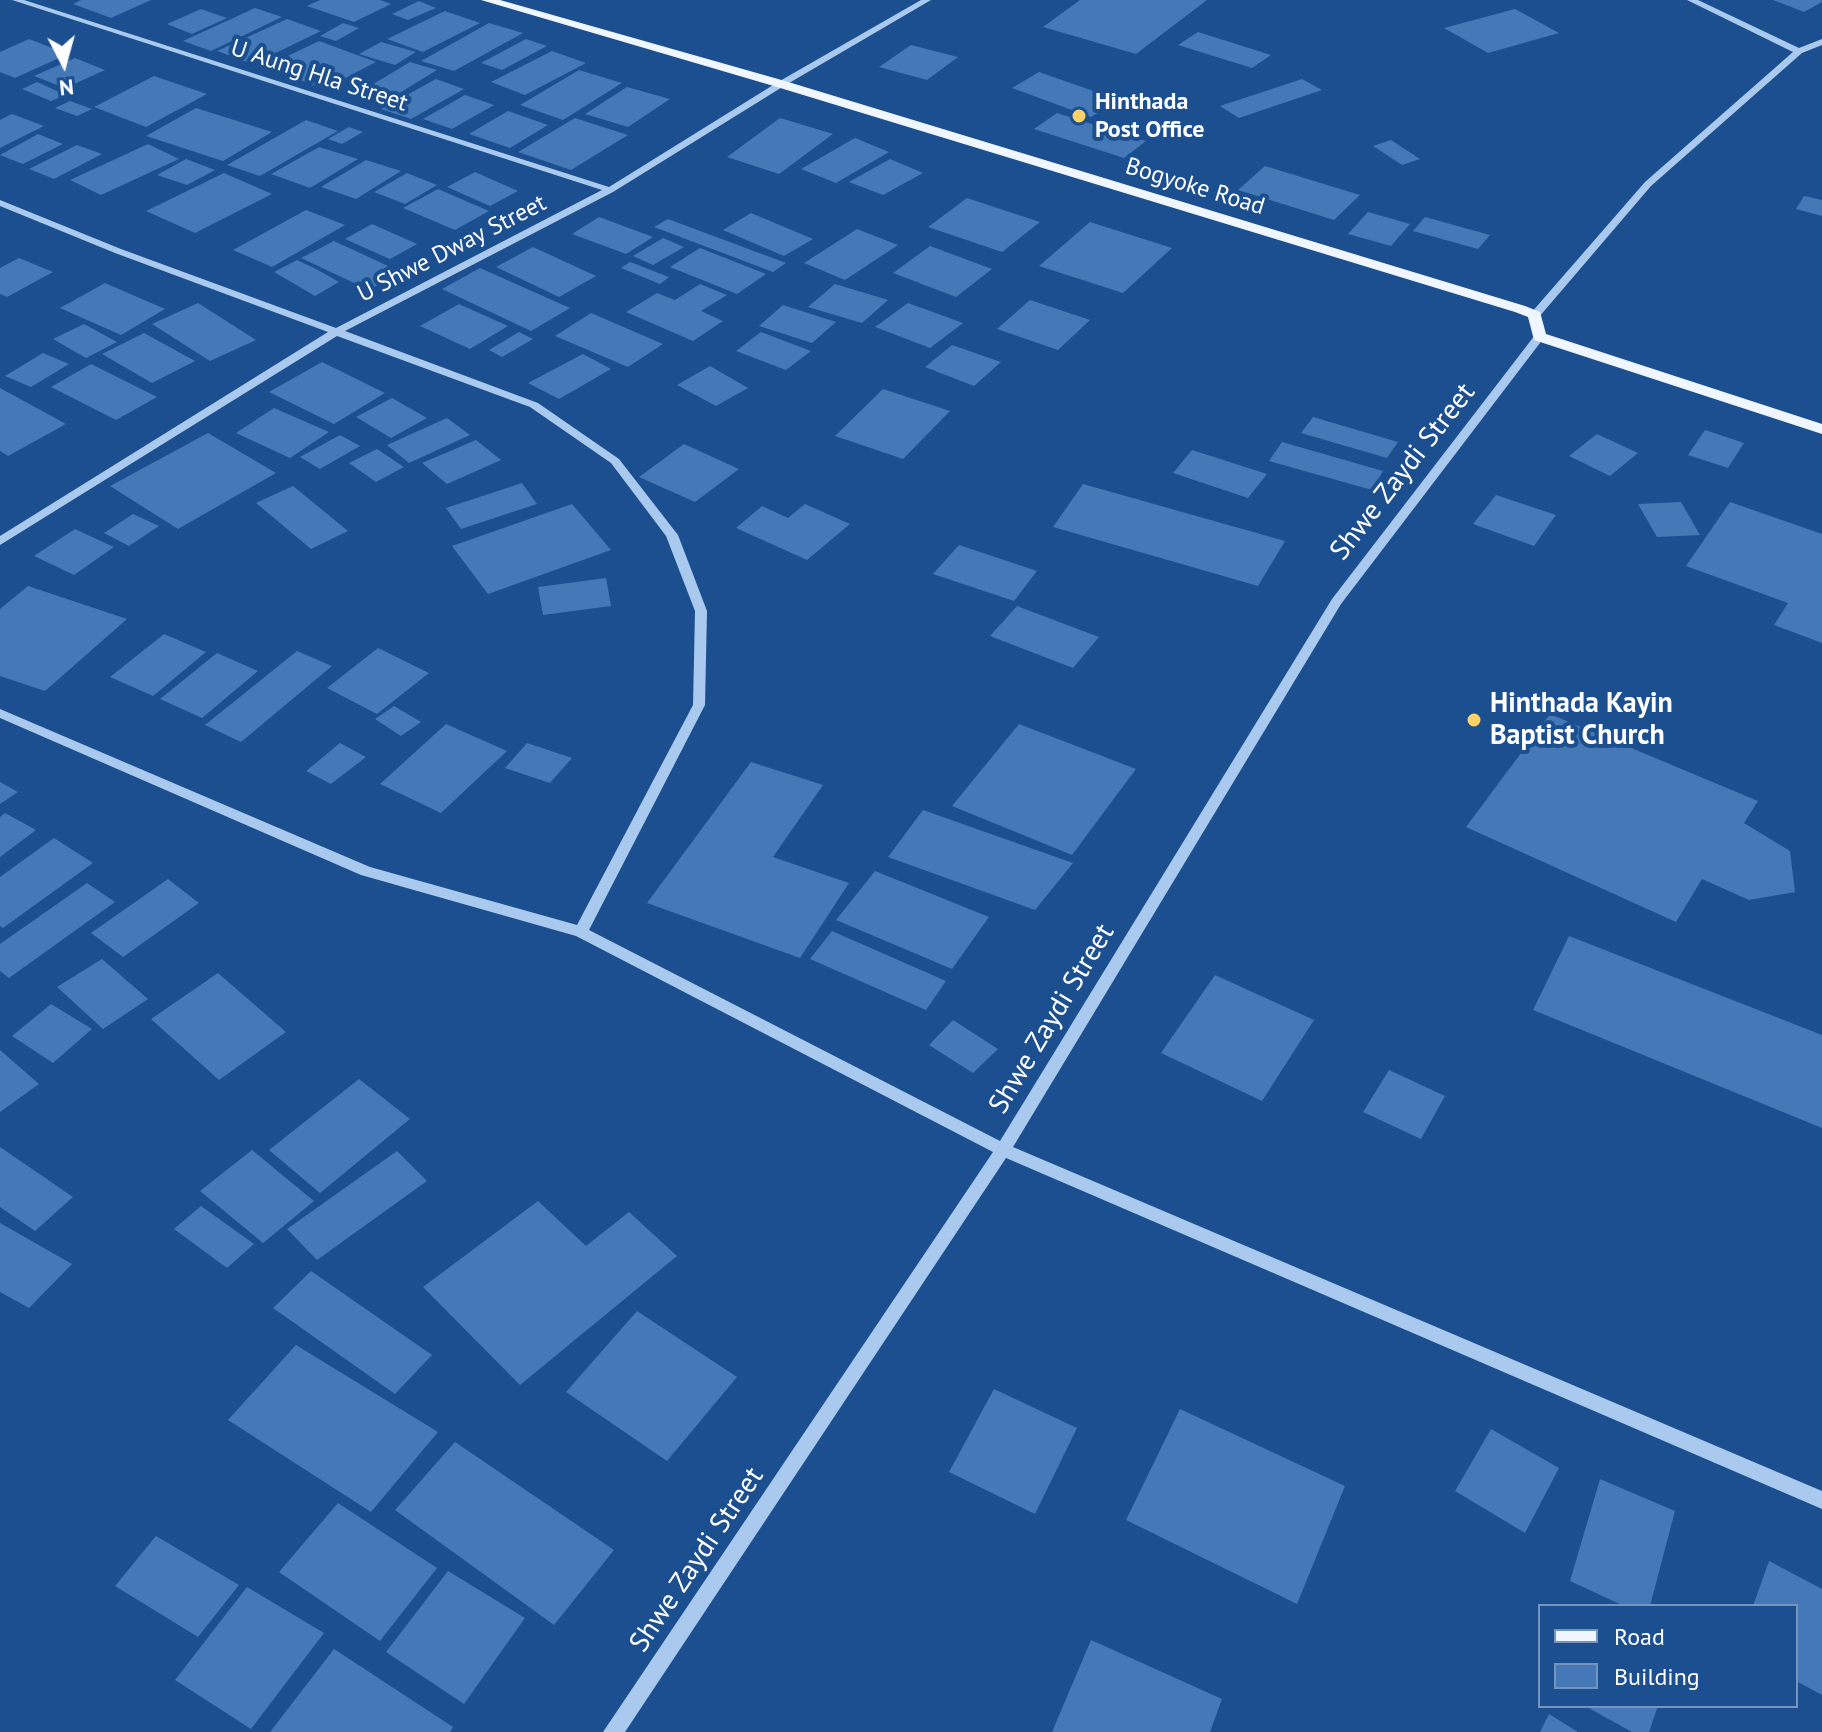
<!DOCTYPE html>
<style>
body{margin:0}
#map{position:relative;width:1822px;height:1732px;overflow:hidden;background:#1b4f8f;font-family:"PT Sans",sans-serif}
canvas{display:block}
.legend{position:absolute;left:1538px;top:1604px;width:260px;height:104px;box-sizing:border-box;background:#1b4f8f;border:2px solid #7695bc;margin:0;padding:10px 14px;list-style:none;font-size:24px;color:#fff}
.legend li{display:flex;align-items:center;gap:16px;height:40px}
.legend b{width:40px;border:2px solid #7695bc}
.north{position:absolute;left:24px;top:24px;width:80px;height:80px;-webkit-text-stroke:6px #1b4f8f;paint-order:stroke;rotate:174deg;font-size:22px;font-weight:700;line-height:32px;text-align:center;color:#fff}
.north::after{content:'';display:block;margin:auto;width:28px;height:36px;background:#fff;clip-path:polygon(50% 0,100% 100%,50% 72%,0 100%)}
</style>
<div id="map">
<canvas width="1822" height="1732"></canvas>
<ul class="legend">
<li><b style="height:10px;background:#f0f6ff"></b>Road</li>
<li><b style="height:22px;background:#4478b7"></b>Building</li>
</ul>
<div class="north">N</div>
</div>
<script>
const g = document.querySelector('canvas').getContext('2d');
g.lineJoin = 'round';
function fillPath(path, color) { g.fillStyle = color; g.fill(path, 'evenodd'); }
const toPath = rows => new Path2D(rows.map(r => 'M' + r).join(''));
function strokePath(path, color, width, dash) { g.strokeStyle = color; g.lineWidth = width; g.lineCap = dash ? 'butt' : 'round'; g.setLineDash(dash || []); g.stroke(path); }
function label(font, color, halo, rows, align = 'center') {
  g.font = font + ' "PT Sans",sans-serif'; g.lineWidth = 8; g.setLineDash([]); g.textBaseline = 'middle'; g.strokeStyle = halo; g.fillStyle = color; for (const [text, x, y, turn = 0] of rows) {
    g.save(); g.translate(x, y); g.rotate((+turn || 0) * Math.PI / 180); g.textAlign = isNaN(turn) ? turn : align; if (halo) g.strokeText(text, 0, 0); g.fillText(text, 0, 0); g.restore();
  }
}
fillPath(toPath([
 [81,0,151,0,111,18,73,4],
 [320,0,380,0,391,4,354,22,307,6],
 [1080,0,1207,0,1136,54,1043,27],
 [1773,0,1821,0,1822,2,1804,12],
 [419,1,436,8,408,20,392,14],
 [255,8,282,17,211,51,183,41],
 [201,9,227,18,192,34,167,24],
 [1515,9,1559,33,1488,53,1444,28],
 [445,11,480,23,423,52,387,39],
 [287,19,321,31,253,64,217,51],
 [343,23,359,28,336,41,320,36],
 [489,23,523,33,454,71,421,61],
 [1198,32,1271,55,1252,68,1178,45],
 [29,39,68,54,15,78,0,72,0,52],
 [526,39,547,46,502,70,481,63],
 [319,41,376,62,324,89,265,67],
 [381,42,416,52,395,65,359,54],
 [911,45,958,57,927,80,879,67],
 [552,51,586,63,525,95,491,82],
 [75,58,105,70,65,88,34,76],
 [410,62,437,70,388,100,360,92],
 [579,70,622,83,563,120,520,105],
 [1039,72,1119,100,1091,117,1012,88],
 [154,76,207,94,146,127,94,107],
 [436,79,464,89,411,119,381,109],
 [1302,79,1322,90,1239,118,1220,106],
 [37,82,66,95,51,101,22,89],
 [627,87,670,99,628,127,585,114],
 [465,95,494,105,452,129,423,119],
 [70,101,92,109,77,116,55,108],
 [196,108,272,132,223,161,146,136],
 [508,111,548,125,510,148,469,134],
 [1057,113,1146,141,1124,158,1034,129],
 [12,114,44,126,0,148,0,120],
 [575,118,628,135,571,170,518,152],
 [780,118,833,134,779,174,727,157],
 [306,120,338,131,260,176,227,165],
 [349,127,363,132,342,144,328,139],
 [38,134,63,144,23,164,0,155],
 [855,138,889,152,836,183,801,169],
 [1391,140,1420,159,1402,165,1373,146],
 [148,144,179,159,101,195,70,180],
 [77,145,102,154,54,179,29,169],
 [319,147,358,159,310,188,271,174],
 [186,159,215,170,187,185,157,175],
 [890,159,923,173,883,195,849,182],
 [366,160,401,171,356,199,321,187],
 [1265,166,1360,195,1334,220,1238,190],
 [475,172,518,191,490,206,447,187],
 [224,173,272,194,195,233,146,211],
 [407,173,437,185,405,204,374,192],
 [438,189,489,211,455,230,403,208],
 [1804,196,1822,200,1822,216,1796,209],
 [967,198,1040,222,1002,252,928,227],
 [306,210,345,225,272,267,233,250],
 [1368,212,1410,224,1391,246,1348,234],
 [751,213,813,239,784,256,723,230],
 [599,217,653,237,626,254,572,234],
 [1425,217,1490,235,1478,249,1413,231],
 [668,219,786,263,773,272,654,227],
 [1090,222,1172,248,1123,293,1039,266],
 [372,224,417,244,390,259,345,239],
 [857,229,898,245,845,280,804,263],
 [663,238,684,247,653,265,633,256],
 [334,241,401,272,369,290,301,258],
 [930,246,992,269,956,297,893,273],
 [533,247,596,276,559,297,496,267],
 [700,248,766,274,737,294,670,267],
 [19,258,53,272,7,297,0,294,0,268],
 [297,260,316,269,339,282,315,296,274,272],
 [630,262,669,277,660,284,621,268],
 [480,268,570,308,531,331,442,289],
 [105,283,165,309,121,335,60,308],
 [700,284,727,295,701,311,723,321,693,341,626,312,657,293,675,300],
 [835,284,888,300,862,323,808,307],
 [1030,300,1090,320,1058,350,997,329],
 [198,303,256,340,210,361,152,324],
 [908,303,963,323,930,348,875,327],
 [459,304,508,326,470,349,420,326],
 [783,305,836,322,812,343,759,326],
 [591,313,663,344,628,367,555,336],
 [84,324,117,342,86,358,53,339],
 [519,332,533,339,502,357,489,350],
 [761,332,811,351,786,370,736,351],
 [144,333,195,361,152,383,102,354],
 [952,345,1001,362,974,386,925,367],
 [43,353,69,364,31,387,5,376],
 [583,354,611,369,559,399,528,383],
 [322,362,385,393,334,424,269,392],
 [91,364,157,397,116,420,51,387],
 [710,366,748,388,716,406,677,385],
 [0,388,66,424,8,456,0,451],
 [883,389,950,411,903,459,835,436],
 [392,398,427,418,391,438,356,417],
 [274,408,329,432,290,458,236,433],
 [1313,417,1398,442,1387,458,1301,433],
 [447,418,470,435,409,463,387,445],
 [1705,430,1744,443,1728,468,1688,455],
 [208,433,276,473,178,529,110,486],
 [1597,434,1638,453,1610,476,1569,456],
 [340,435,360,446,320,469,300,457],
 [476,440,501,460,447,484,422,463],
 [1282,442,1383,471,1372,490,1269,461],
 [684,444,739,469,695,502,639,477],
 [377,449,404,467,376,482,349,463],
 [1192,450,1267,474,1248,498,1173,473],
 [522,483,537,504,461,529,446,508],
 [1083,484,1285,541,1258,586,1053,527],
 [293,486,348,531,311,549,256,503],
 [1496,495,1556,515,1534,546,1473,524],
 [1681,502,1700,535,1657,537,1638,504],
 [1730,502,1822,534,1822,643,1774,625,1788,603,1686,566],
 [572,504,611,550,488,594,452,546],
 [805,504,850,524,807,560,736,528,762,506,788,518],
 [133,514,159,526,129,546,104,533],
 [75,529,114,547,74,575,34,556],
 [959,545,1037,571,1014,601,933,574],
 [606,578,611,606,543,615,538,587],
 [28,586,127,619,45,691,0,676,0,609],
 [1017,606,1099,637,1073,668,990,636],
 [164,634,206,652,153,696,110,677],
 [378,648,429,673,377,714,327,688],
 [297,651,332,666,241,742,205,725],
 [217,653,258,671,202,718,160,699],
 [394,706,421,722,401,736,375,719],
 [1550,714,1758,801,1744,823,1790,851,1795,892,1749,900,1702,879,1676,922,1466,827],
 [446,724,507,751,441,813,380,784],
 [1019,724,1136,769,1072,855,952,806],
 [340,743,366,757,331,784,306,771],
 [527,743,572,758,550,783,505,768],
 [751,762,823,785,773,857,849,883,800,958,647,903],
 [0,782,18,792,0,804],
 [923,810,1073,863,1035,910,888,857],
 [5,813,36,830,0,857,0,817],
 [54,838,93,863,3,928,0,926,0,877],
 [875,871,989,917,952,969,836,920],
 [168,879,199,903,123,957,91,933],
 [87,883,115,902,9,978,0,971,0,944],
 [832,931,946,981,926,1010,810,959],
 [1569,936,1822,1035,1822,1128,1533,1010],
 [102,959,148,999,103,1029,57,987],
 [218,973,286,1032,219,1080,151,1019],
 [1215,975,1314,1020,1262,1101,1161,1053],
 [51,1004,92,1029,53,1063,12,1036],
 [953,1020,998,1049,973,1073,929,1045],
 [0,1050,39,1084,0,1112],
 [1389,1070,1445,1096,1421,1139,1363,1112],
 [359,1079,410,1119,320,1193,269,1150],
 [0,1147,73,1197,35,1231,0,1207],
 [252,1150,314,1201,263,1243,200,1191],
 [397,1151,427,1181,317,1260,287,1229],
 [538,1201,586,1246,629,1212,677,1256,520,1385,423,1287],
 [201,1206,254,1244,227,1268,174,1229],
 [0,1223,72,1264,29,1308,0,1292],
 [311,1271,432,1355,395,1394,273,1308],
 [637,1311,737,1377,667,1461,566,1392],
 [296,1345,438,1432,371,1512,228,1420],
 [994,1389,1077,1428,1035,1514,949,1472],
 [1180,1409,1345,1486,1297,1604,1126,1520],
 [1491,1429,1559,1468,1525,1533,1455,1491],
 [455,1442,614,1550,554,1625,395,1510],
 [1600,1479,1675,1511,1650,1606,1624,1606,1570,1581],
 [338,1503,437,1568,380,1641,279,1572],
 [156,1536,239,1585,198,1637,115,1586],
 [1769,1561,1822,1589,1822,1695,1796,1681,1796,1606,1753,1606],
 [448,1571,525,1618,464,1704,386,1652],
 [247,1587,324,1633,251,1729,175,1680],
 [1091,1640,1222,1699,1210,1732,1052,1732],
 [334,1649,453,1727,450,1732,270,1732],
 [1585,1706,1658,1706,1649,1732,1632,1732],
 [1549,1714,1578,1732,1540,1732]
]), '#4478b7');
fillPath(toPath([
 [12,0,24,0,609,187,778,82,921,0,931,0,784,86,613,192,345,331,538,403,619,459,678,535,707,611,705,705,589,930,1000,1141,1332,599,1535,335,1543,335,1543,339,1341,604,1013,1147,1822,1491,1822,1509,1006,1158,625,1732,603,1732,993,1152,576,936,361,875,0,718,0,709,370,867,577,925,693,705,695,611,666,536,611,463,530,407,337,336,0,545,0,536,328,332,115,253,0,206,0,200,121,249,336,328,602,190,12,0],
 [1687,0,1698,0,1799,48,1822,39,1822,45,1802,53,1651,186,1539,317,1531,317,1531,313,1645,182,1793,52,1687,0]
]), '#a9c9ee');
fillPath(toPath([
 [481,0,500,0,785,81,1525,306,1540,312,1546,334,1822,424,1822,434,1534,340,1528,317,1515,312,777,87,481,0]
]), '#f0f6ff');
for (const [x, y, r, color] of [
 [1079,116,8,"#ffd166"],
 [1474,720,8,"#ffd166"]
]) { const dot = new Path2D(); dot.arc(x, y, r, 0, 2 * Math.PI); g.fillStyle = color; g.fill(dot); strokePath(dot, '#1b4f8f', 3); }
label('24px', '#fff', '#1b4f8f', [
 ["U Aung Hla Street",319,76,18],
 ["Bogyoke Road",1195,187,17],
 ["U Shwe Dway Street",452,249,-27]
]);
label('bold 24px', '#fff', '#1b4f8f', [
 ["Hinthada",1095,102],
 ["Post Office",1095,130]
], 'left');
label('28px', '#fff', '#1b4f8f', [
 ["Shwe Zaydi Street",1403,472,-52],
 ["Shwe Zaydi Street",1052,1019,-59],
 ["Shwe Zaydi Street",697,1560,-56]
]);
label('bold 28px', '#fff', '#1b4f8f', [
 ["Hinthada Kayin",1490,704],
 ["Baptist Church",1490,736]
], 'left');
</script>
